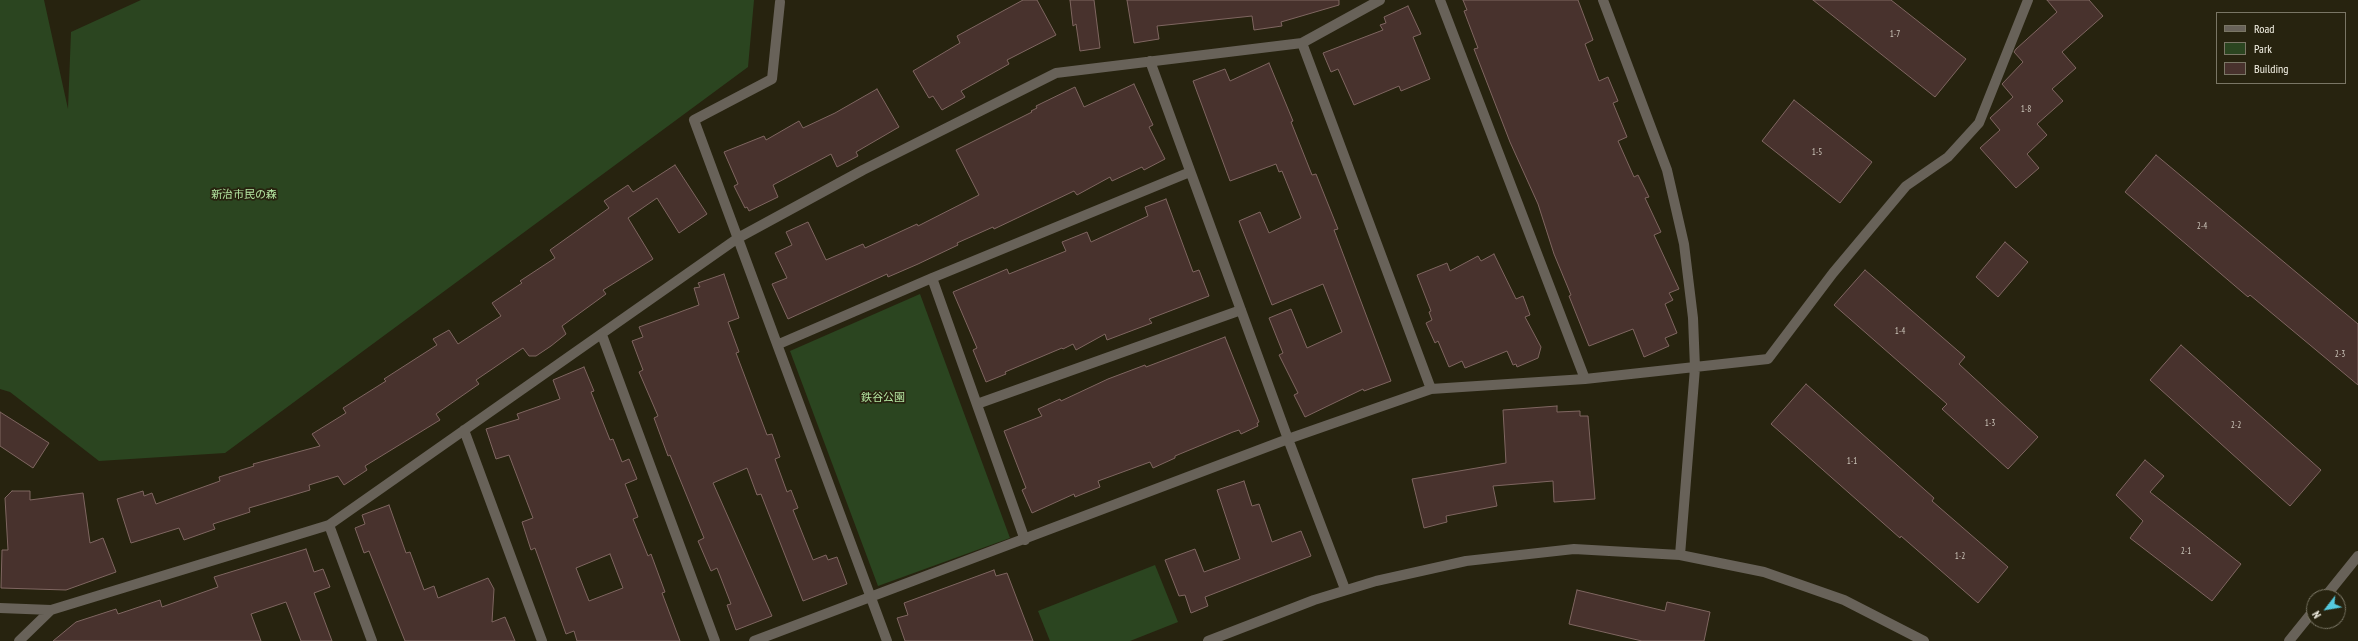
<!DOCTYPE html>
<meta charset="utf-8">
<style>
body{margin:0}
#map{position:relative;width:2358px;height:641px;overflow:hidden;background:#27230f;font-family:"PT Sans Narrow",sans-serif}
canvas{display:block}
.legend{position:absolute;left:2216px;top:12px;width:130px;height:72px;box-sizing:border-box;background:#27230f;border:1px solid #7a7665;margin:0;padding:5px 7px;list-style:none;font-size:12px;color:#f6f3e7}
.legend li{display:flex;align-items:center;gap:8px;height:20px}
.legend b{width:20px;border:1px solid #7a7665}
.north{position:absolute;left:2306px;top:589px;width:40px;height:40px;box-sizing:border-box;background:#27230f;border:1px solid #7a7665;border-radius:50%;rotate:239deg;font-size:11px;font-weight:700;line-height:16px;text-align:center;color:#f6f3e7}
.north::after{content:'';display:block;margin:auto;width:14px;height:18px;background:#55cadf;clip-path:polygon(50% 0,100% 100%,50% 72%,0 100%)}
</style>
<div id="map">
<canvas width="2358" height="641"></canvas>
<ul class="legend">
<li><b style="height:5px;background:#686259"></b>Road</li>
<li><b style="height:11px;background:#2b4520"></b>Park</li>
<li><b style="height:11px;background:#48322d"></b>Building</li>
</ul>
<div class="north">N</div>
</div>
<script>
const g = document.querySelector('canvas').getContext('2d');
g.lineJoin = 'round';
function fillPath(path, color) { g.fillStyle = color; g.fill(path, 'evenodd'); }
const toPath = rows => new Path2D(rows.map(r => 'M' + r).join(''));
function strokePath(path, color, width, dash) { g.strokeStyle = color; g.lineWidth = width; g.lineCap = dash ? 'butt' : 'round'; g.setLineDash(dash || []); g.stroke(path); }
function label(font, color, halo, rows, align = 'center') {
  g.font = font + ' "PT Sans Narrow","Noto Sans JP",sans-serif'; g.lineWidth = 3.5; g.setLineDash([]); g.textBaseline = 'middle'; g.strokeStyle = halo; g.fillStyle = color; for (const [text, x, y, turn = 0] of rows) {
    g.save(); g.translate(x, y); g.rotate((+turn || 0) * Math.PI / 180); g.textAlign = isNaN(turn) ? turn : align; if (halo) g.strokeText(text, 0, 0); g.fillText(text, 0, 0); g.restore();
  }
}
fillPath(toPath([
 [0,0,44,0,68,109,71,32,141,0,754,0,748,67,225,453,99,461,10,392,0,389],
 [920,294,1010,538,878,586,790,351],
 [1155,565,1178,622,1130,641,1050,641,1038,611]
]), '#2b4520');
const building = toPath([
 [1023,0,1037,0,1056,35,1007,60,1009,64,961,91,965,97,942,110,933,96,929,98,913,71,960,43,957,36,1023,0],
 [1070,0,1094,0,1100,48,1080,51,1076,24,1073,26,1070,0],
 [1127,0,1339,0,1339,5,1281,22,1282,26,1254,30,1252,16,1157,26,1159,39,1134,43,1127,0],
 [1463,0,1578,0,1593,40,1585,44,1599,81,1608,77,1618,101,1613,103,1627,137,1618,141,1634,177,1638,175,1649,197,1645,198,1661,232,1654,235,1679,289,1669,293,1673,300,1665,304,1677,333,1665,338,1669,346,1644,357,1633,329,1589,346,1569,296,1571,295,1554,254,1538,204,1510,142,1474,49,1478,48,1464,11,1467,10,1463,0],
 [1813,0,1891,0,1966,59,1935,97,1813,0],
 [2047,0,2089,0,2103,16,2062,52,2076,68,2052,89,2063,101,2037,124,2047,135,2027,154,2039,168,2016,188,1980,148,2000,130,1990,118,2013,97,2002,84,2023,62,2014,52,2016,49,2057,12,2047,0],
 [1408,6,1421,34,1413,37,1430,79,1401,91,1399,86,1354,105,1338,69,1331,72,1323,53,1383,30,1380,25,1386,23,1384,17,1408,6],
 [1269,63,1293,121,1291,122,1312,175,1316,174,1338,229,1334,230,1391,381,1364,391,1363,389,1305,417,1294,395,1298,393,1279,355,1283,353,1269,318,1291,309,1307,348,1342,332,1323,284,1272,305,1239,221,1260,212,1269,233,1301,218,1282,171,1279,172,1276,164,1230,181,1193,81,1225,69,1230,81,1269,63],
 [1134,84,1153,125,1149,127,1165,159,1144,170,1142,167,1112,181,1110,177,1077,195,1074,191,994,229,993,227,957,243,958,245,918,264,888,277,887,274,788,319,772,284,787,278,775,253,792,245,786,232,808,222,826,260,863,244,865,248,917,224,918,226,979,195,956,150,1032,112,1031,111,1037,108,1036,106,1075,87,1084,107,1134,84],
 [877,89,899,127,856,152,858,156,837,167,831,154,773,185,778,197,749,211,747,207,745,208,734,186,738,184,724,152,764,136,766,140,799,121,803,128,835,113,877,89],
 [1794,100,1872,162,1840,203,1762,141,1794,100],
 [2156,155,2358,324,2358,385,2250,295,2248,297,2125,192,2156,155],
 [675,165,707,214,679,233,657,198,628,218,653,259,603,290,606,294,562,326,566,334,551,346,536,356,529,356,523,348,476,380,479,384,436,414,440,420,365,466,367,470,344,485,338,476,309,485,310,490,249,508,250,512,213,524,215,529,184,540,179,528,131,543,117,499,143,491,144,496,152,493,156,504,220,481,219,477,254,466,253,464,320,446,312,434,346,413,343,408,386,381,384,379,437,345,433,339,449,330,458,344,501,316,492,303,522,283,520,281,555,258,550,250,609,208,604,201,628,185,633,192,675,165],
 [1166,199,1193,272,1199,270,1209,296,1149,319,1152,323,1107,340,1105,334,1076,350,1073,344,1063,349,1062,348,1005,372,1006,374,986,382,973,350,977,348,953,292,1007,269,1009,274,1066,251,1062,242,1087,232,1091,242,1148,216,1145,207,1166,199],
 [2005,242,2028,262,1998,297,1976,277,2005,242],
 [1494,254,1516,299,1523,296,1530,315,1525,317,1541,347,1538,358,1517,367,1516,364,1513,365,1507,351,1465,368,1462,361,1449,367,1438,341,1435,343,1426,323,1432,320,1429,312,1431,311,1417,275,1447,263,1450,271,1478,256,1481,261,1494,254],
 [1865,270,1965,357,1959,364,2038,437,2008,469,1942,409,1947,404,1834,305,1865,270],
 [724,274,739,318,728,322,739,352,736,353,767,435,772,434,780,457,775,459,787,492,791,490,798,508,793,510,813,560,826,555,828,560,837,557,847,584,803,601,761,494,757,495,747,468,713,483,772,616,736,630,727,605,731,604,717,568,711,571,698,541,704,538,670,455,668,456,654,418,658,416,639,372,643,370,632,341,643,337,639,327,699,305,694,288,700,287,698,283,724,274],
 [1225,337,1259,422,1257,423,1258,426,1241,434,1239,430,1233,432,1175,456,1175,458,1153,468,1150,462,1098,481,1100,487,1075,497,1074,494,1032,513,1022,490,1026,488,1004,431,1042,416,1038,409,1060,399,1061,401,1108,379,1145,365,1146,367,1225,337],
 [2181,345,2321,470,2290,506,2150,380,2181,345],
 [584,367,594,391,591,392,610,440,613,439,622,462,629,459,637,479,625,484,638,517,633,519,648,556,651,554,665,592,662,593,680,641,577,641,574,631,566,634,535,548,531,550,522,522,533,518,509,455,496,459,486,429,519,419,517,414,560,399,553,380,584,367],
 [610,554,623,588,589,601,576,568,610,554],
 [1806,384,1934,498,1932,501,2008,567,1978,603,1901,536,1900,538,1771,424,1806,384],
 [1557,406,1557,412,1580,411,1580,416,1588,416,1595,499,1554,502,1553,481,1493,486,1497,506,1446,516,1447,522,1424,528,1412,479,1506,463,1503,410,1557,406],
 [0,412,49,443,33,468,0,446,0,412],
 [2145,460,2164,476,2150,492,2241,564,2212,601,2130,538,2143,521,2116,495,2145,460],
 [1244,481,1252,506,1259,504,1272,542,1301,531,1311,556,1205,597,1208,606,1191,613,1185,595,1179,596,1165,560,1195,549,1204,572,1240,559,1217,490,1244,481],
 [12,491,30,491,30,500,83,493,90,543,103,538,116,572,66,590,1,588,2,550,8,550,5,498,12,491],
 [389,505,406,553,410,552,424,590,434,586,438,598,488,578,494,589,492,622,505,617,515,641,405,641,369,551,364,553,355,528,365,524,362,515,389,505],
 [306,549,314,572,323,569,330,587,314,593,332,641,301,641,286,602,251,614,261,641,53,641,76,622,116,609,118,614,160,600,162,607,218,587,214,577,306,549],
 [994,570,996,576,1007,573,1033,641,905,641,897,618,908,615,904,603,994,570],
 [1577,590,1665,611,1667,602,1710,612,1704,641,1642,641,1569,624,1577,590]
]);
fillPath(building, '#48322d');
strokePath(building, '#7f6661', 1);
strokePath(toPath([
 [1440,0,1585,379],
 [1603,0,1667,170,1684,244,1693,318,1695,368,1680,555],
 [780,2,772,79,694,120,887,641],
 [1302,43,1431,389],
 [1150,61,1288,439,1345,589],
 [932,278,1025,540],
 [602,335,715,641],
 [779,344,932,278,1190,172],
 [977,404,1241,310],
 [464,430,542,641],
 [329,525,372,641],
 [2325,597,2358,556],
 [0,608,51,610,329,525,738,238,863,170,1056,73,1302,43,1380,0],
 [19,641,51,610],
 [754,641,1288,439,1431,389,1585,379,1768,359,1833,273,1906,186,1948,157,1979,123,2028,0],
 [1208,641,1314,600,1376,581,1466,561,1574,549,1680,555,1764,572,1844,600,1924,641],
 [2289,641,2314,610]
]), '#686259', 10);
label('9px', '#cac3b8', null, [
 ["1-7",1895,34],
 ["1-8",2026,109],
 ["1-5",1817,152],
 ["2-4",2202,226],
 ["1-4",1900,331],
 ["2-3",2340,354],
 ["1-3",1990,423],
 ["2-2",2236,425],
 ["1-1",1852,461],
 ["2-1",2186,551],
 ["1-2",1960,556]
]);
label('11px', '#b4e5a1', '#27230f', [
 ["新治市民の森",244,195],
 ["鉄谷公園",883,398]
]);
</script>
